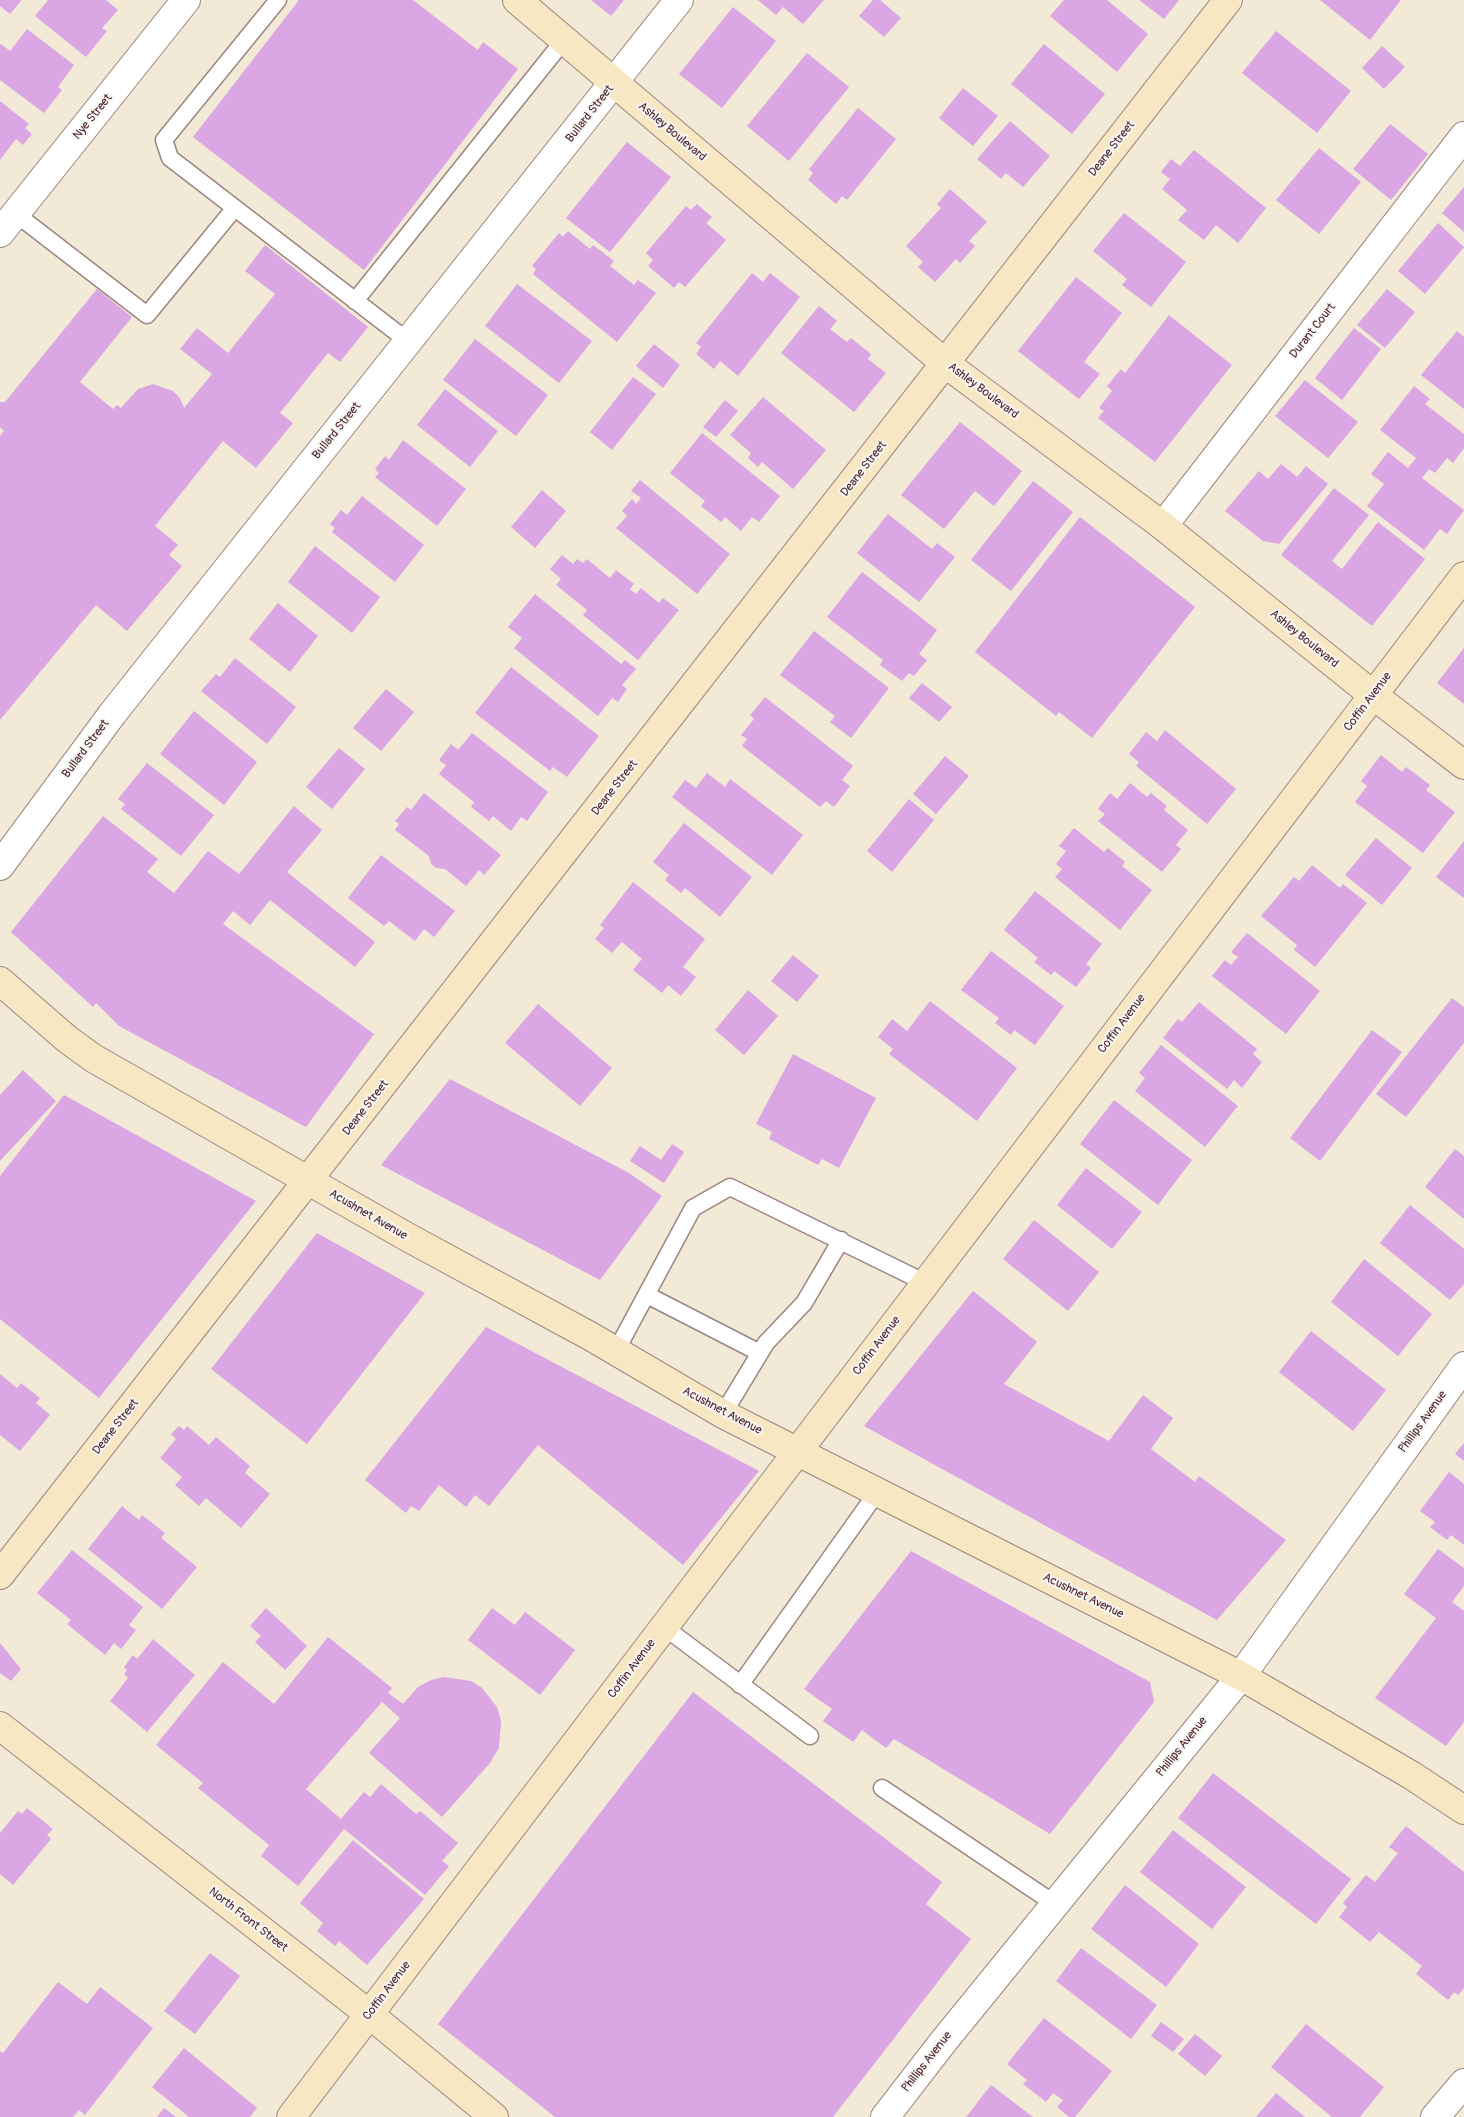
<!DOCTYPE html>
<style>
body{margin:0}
canvas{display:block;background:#f2e9d6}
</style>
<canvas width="1464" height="2117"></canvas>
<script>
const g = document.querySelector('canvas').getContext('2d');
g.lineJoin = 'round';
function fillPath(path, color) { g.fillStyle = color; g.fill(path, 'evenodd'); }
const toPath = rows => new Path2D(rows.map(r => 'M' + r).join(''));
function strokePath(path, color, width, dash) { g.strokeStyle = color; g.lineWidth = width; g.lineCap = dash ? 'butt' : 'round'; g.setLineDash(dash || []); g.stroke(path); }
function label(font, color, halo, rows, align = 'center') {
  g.font = font + ' Pangolin,sans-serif'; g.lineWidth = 4; g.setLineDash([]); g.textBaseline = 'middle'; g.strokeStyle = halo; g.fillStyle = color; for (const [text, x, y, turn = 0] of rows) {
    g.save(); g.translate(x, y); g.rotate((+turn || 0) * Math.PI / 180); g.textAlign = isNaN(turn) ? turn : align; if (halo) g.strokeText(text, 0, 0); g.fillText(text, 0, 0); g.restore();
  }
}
fillPath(toPath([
 [0,0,20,0,21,1,10,14,0,6],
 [48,0,106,0,118,10,102,28,107,31,86,57,35,16],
 [299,0,413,0,478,50,483,42,518,69,364,270,193,137],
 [591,0,624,0,611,16],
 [758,0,824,0,803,24,783,7,776,15],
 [873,0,880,0,901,18,884,37,859,16],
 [1064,0,1107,0,1148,34,1117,72,1050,16],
 [1139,0,1179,0,1164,19],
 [1320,0,1401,0,1370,40],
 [733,7,776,41,722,108,679,74],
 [27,29,74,65,58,87,62,90,44,113,0,80,0,45,1,44,10,51],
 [1276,31,1351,91,1317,133,1242,73],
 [1044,44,1105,94,1072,134,1011,84],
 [1382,46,1405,67,1384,89,1362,68],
 [807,53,849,87,789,161,747,126],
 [963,88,998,116,973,146,939,118],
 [0,101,29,124,25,128,32,134,23,145,16,139,0,160],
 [858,108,896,139,847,200,842,196,836,204,808,180,813,173,809,169],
 [1010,121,1050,156,1023,187,1006,173,1001,179,977,159],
 [1390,124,1428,154,1391,200,1353,169],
 [627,142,671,177,610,252,566,218],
 [1319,148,1361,182,1319,234,1276,200],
 [1194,150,1266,208,1238,243,1216,225,1204,240,1178,220,1187,210,1162,189,1170,179,1161,172,1171,159,1180,166],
 [1464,187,1464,232,1442,213],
 [950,189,987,222,969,241,975,246,960,263,956,259,935,282,918,267,923,262,906,246,941,208,937,204],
 [697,204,712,217,706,223,726,240,685,287,679,282,674,288,648,266,653,260,646,253,686,206,691,210],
 [1124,213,1186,262,1151,307,1122,285,1127,279,1093,251],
 [1438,223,1464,247,1425,294,1398,271],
 [568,231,590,249,593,245,614,261,610,266,634,285,638,280,656,293,617,342,533,274,536,269,532,266,559,233,563,237],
 [265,245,368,327,340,362,328,353,280,413,293,423,256,468,223,441,155,526,178,545,169,555,182,566,127,631,96,605,0,720,0,436,4,431,0,427,0,402,5,402,97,289,132,317,80,382,113,409,117,405,121,408,138,389,153,384,173,391,180,398,184,408,212,374,180,349,197,328,228,353,275,294,245,271],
 [752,273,763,282,770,273,800,297,738,376,720,361,714,369,696,354,701,347,696,343],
 [1076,277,1122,313,1084,362,1100,374,1079,399,1018,351],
 [517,284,592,341,559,383,485,326],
 [1387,289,1415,312,1385,348,1357,325],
 [819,306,837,321,830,329,847,342,851,338,871,354,868,359,886,373,854,412,781,353],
 [1169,315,1232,365,1155,462,1098,418,1104,411,1099,408,1112,391,1107,386,1121,369,1125,373],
 [1354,328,1381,349,1342,400,1315,378],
 [1457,331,1464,337,1464,409,1421,375],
 [475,339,548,395,516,436,443,380],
 [654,344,680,365,663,388,636,366],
 [633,377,656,394,612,450,590,432],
 [1305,380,1358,422,1328,458,1275,416],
 [1414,386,1430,399,1425,404,1464,434,1464,448,1453,463,1447,458,1435,473,1429,469,1422,478,1464,510,1447,534,1440,529,1424,550,1367,506,1384,484,1371,474,1388,452,1408,468,1416,458,1380,430],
 [445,389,498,431,470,467,417,425],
 [763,397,826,450,793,489,762,462,758,467,748,458,751,453,730,435],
 [725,400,738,411,716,437,703,427],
 [960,422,1022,471,994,506,975,491,944,529,901,495],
 [702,433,780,496,759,522,752,517,741,531,725,517,721,522,701,506,705,501,670,473],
 [403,440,466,489,437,526,375,477,379,473,375,469,385,456,389,460],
 [1281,464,1297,477,1306,466,1328,484,1279,544,1263,541,1225,511,1259,471,1268,479],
 [640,480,730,554,697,594,616,528,627,516,622,511,632,499,636,504,641,498,631,491],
 [1033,481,1073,512,1011,591,971,560],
 [1334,488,1369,515,1332,561,1342,569,1378,522,1425,559,1372,626,1281,555],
 [542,490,566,511,535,548,511,527],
 [362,496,424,545,395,582,332,532,335,528,330,524,341,510,347,515],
 [888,514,932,549,937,543,955,557,919,602,857,553],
 [1080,517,1195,607,1092,738,1059,712,1056,716,975,652],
 [315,546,380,597,352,633,288,582],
 [562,555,573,564,577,559,583,563,587,559,610,578,616,570,634,584,630,589,636,594,641,588,659,603,663,598,679,610,638,660,583,615,587,610,556,585,561,579,550,569],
 [862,572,937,630,919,654,927,660,914,676,909,673,902,681,880,665,883,660,827,617],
 [535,594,621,664,625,660,636,669,622,685,627,689,618,702,612,698,598,716,514,648,522,638,508,627],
 [278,603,318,636,290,672,249,639],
 [814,631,889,688,851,738,830,722,835,716,780,675],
 [1464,648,1464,704,1437,683],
 [235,658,296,707,267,744,201,691,216,674,220,677],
 [511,667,599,736,567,777,553,767,550,771,475,713],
 [922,683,952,707,939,722,909,698],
 [386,689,414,712,381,751,353,728],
 [765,697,853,766,842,780,850,786,834,807,826,801,820,807,742,746,747,739,741,735,754,719,750,715],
 [194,711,257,762,224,805,160,754],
 [1165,730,1236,789,1207,824,1136,766,1139,762,1129,754,1146,732,1157,741],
 [472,733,548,792,527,821,521,817,511,831,493,816,489,821,471,807,474,802,439,774,446,765,439,760,451,744,458,750],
 [339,748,365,769,332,809,306,787],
 [1381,755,1402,772,1406,767,1430,785,1426,790,1455,812,1423,853,1355,802,1367,786,1361,781],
 [945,756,969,776,936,814,913,794],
 [147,763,214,815,181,856,121,809,125,804,118,799],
 [707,773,725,787,730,779,803,835,772,875,672,797,685,780,696,788],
 [1130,783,1147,797,1151,793,1167,806,1164,810,1188,830,1176,845,1181,849,1162,872,1098,821,1105,814,1098,809,1110,793,1117,799],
 [424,793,501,855,484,875,479,870,466,886,445,869,436,868,431,864,429,856,395,830,399,824,395,821,407,807,411,810],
 [909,799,934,820,892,872,867,851],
 [294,806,322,830,287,872,375,942,355,967,270,900,250,925,233,911,223,924,374,1034,306,1127,119,1026,96,1003,93,1007,11,932,103,816,158,859,147,872,174,893,208,851,239,874],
 [684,823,752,877,720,917,685,888,681,893,665,880,669,875,653,862],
 [1074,828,1104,852,1108,848,1125,862,1122,866,1152,890,1120,930,1055,877,1062,869,1056,864,1066,851,1059,846],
 [1376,838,1412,868,1382,905,1345,875],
 [1464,841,1464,898,1436,877],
 [381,855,455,911,434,937,424,929,415,941,389,921,384,926,348,898],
 [1312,865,1340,888,1343,884,1367,903,1315,967,1294,950,1297,945,1261,916,1294,877,1299,881],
 [633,882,705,939,683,967,696,977,681,996,668,985,662,993,633,970,642,959,622,942,612,953,595,939,604,928,600,925],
 [1035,891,1102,944,1086,964,1091,968,1076,987,1054,971,1051,975,1034,962,1038,958,1004,930],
 [1247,933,1320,991,1286,1034,1212,976,1225,960,1231,965,1238,957,1231,952],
 [991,951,1064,1006,1035,1045,1014,1030,1011,1035,995,1023,999,1018,961,990],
 [793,955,819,976,797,1002,771,981],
 [748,990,778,1016,744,1055,715,1030],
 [1452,998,1464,1007,1464,1043,1406,1117,1376,1094],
 [930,1001,1017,1068,977,1121,889,1054,893,1049,878,1037,892,1019,907,1031],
 [1199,1002,1257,1049,1253,1054,1262,1062,1242,1088,1234,1080,1227,1089,1163,1038,1178,1019,1182,1022],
 [538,1004,612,1068,580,1106,505,1043],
 [1372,1030,1402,1052,1320,1161,1290,1138],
 [1161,1045,1238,1106,1205,1147,1135,1091,1145,1078,1139,1073],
 [793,1054,876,1098,839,1168,822,1159,818,1165,769,1139,772,1132,756,1124],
 [23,1070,56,1101,0,1161,0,1095],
 [450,1079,629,1173,662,1196,600,1280,381,1165],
 [64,1095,256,1201,99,1398,0,1319,0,1176],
 [1114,1100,1192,1160,1158,1205,1080,1144],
 [672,1144,684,1152,664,1183,630,1161,640,1146,661,1160],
 [1455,1149,1464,1156,1464,1219,1425,1187],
 [1086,1168,1142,1212,1112,1249,1057,1205],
 [1410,1205,1464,1249,1464,1284,1450,1300,1380,1243],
 [1034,1220,1099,1272,1068,1311,1003,1259],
 [317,1233,425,1293,307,1444,211,1369],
 [1364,1259,1432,1314,1398,1356,1331,1302],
 [973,1291,1037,1342,1004,1384,1109,1441,1143,1395,1173,1418,1151,1449,1195,1482,1199,1476,1286,1540,1217,1620,864,1426],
 [486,1327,759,1471,683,1565,538,1445,489,1506,475,1495,466,1507,439,1485,419,1511,411,1506,406,1513,365,1480],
 [1311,1331,1386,1390,1353,1431,1279,1372],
 [0,1374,17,1388,21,1383,40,1398,36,1403,50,1415,20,1451,0,1435],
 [179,1426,184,1430,187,1426,209,1445,216,1437,250,1466,245,1473,270,1494,241,1528,206,1498,199,1506,175,1485,182,1477,160,1458,176,1439,171,1434],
 [1464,1443,1464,1461,1455,1454],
 [1449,1472,1464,1484,1464,1545,1451,1535,1447,1540,1430,1527,1435,1522,1420,1511],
 [122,1506,139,1520,142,1515,165,1533,161,1538,197,1567,162,1609,88,1549],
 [1438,1549,1464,1568,1464,1586,1452,1602,1464,1611,1464,1722,1446,1746,1375,1698,1436,1618,1404,1594],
 [72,1550,143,1607,129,1625,136,1630,121,1649,114,1643,105,1655,67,1624,71,1620,37,1593],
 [911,1551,1150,1682,1154,1702,1050,1834,894,1739,886,1748,862,1730,853,1742,823,1721,832,1709,804,1689],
 [266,1608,307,1646,285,1670,255,1642,261,1636,250,1626],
 [492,1608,515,1625,525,1612,575,1650,540,1695,468,1640],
 [328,1637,392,1688,388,1693,403,1704,418,1687,431,1680,444,1677,471,1681,482,1688,497,1707,501,1721,499,1748,490,1763,442,1817,369,1753,400,1718,382,1702,306,1789,341,1819,364,1792,370,1797,381,1784,416,1814,420,1811,458,1843,442,1861,449,1866,425,1895,344,1829,298,1886,261,1856,269,1845,198,1788,203,1783,156,1745,223,1662,274,1704],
 [153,1639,195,1675,147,1732,110,1701,128,1678,124,1674,127,1670,124,1667,133,1655,137,1659],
 [0,1643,21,1669,11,1681,0,1673],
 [693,1692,942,1882,926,1904,971,1939,833,2117,555,2117,438,2024],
 [1213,1773,1351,1879,1316,1924,1178,1818],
 [27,1808,53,1829,47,1835,51,1839,13,1885,0,1874,0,1833,18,1811,22,1814],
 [1406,1826,1464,1872,1464,1988,1458,1995,1454,1992,1448,2000,1416,1974,1422,1966,1379,1932,1370,1942,1339,1917,1347,1907,1343,1903,1366,1875,1375,1882,1398,1853,1389,1847],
 [1173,1830,1246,1887,1212,1929,1140,1872],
 [353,1840,424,1899,367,1965,339,1941,335,1946,317,1931,323,1923,300,1903],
 [1125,1885,1199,1944,1166,1987,1091,1929],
 [1081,1948,1157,2005,1131,2039,1056,1981],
 [210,1953,240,1976,195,2034,164,2011],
 [58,1982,87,2004,100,1987,153,2028,85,2115,79,2110,73,2117,0,2117,0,2051,3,2053],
 [1044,2018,1112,2071,1075,2117,1069,2117,1057,2107,1063,2100,1053,2093,1046,2102,1023,2084,1027,2080,1007,2064],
 [1161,2022,1184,2039,1173,2052,1151,2036],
 [1306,2024,1384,2087,1360,2117,1332,2117,1271,2067],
 [1195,2034,1222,2056,1205,2076,1178,2054],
 [184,2048,257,2108,250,2117,189,2117,152,2087],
 [991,2085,1033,2117,966,2117],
 [1276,2093,1305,2117,1256,2117],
 [164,2108,176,2117,157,2117]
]), '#daa6e3');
const lane = toPath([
 [278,0,164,140,170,158,409,342],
 [16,214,147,315,234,209],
 [355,301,564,40],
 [647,1295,760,1353],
 [616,1351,693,1208,730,1187,926,1283],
 [723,1414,766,1343,804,1303,841,1240],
 [664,1627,810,1736],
 [740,1685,878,1491],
 [882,1788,1055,1904]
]);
const street = toPath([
 [0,233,186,0],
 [1163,526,1464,136],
 [0,866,113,713,679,0],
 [885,2117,943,2042,1241,1676,1464,1366],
 [1435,2117,1464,2083]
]);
const secondary = toPath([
 [517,0,946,364,1163,526,1373,695,1464,765],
 [0,981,67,1039,93,1058,409,1238,590,1336,723,1414,1241,1676,1411,1775,1464,1810],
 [0,1575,1228,0],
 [0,1726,369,2014,494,2117],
 [291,2117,1464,576]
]);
strokePath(lane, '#9e8480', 19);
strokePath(street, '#9e8480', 30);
strokePath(secondary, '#9e8480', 30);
strokePath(lane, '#fff', 16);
strokePath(street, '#fff', 28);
strokePath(secondary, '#f7e8c3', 28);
label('12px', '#4a1f2b', '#f6f6f2', [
 ["Bullard Street",590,114,-52],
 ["Nye Street",93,117,-51],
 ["Ashley Boulevard",672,132,40],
 ["Deane Street",1112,149,-52],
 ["Durant Court",1313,331,-52],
 ["Ashley Boulevard",983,391,37],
 ["Bullard Street",337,431,-51],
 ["Deane Street",864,469,-52],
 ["Ashley Boulevard",1304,639,39],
 ["Coffin Avenue",1368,702,-53],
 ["Bullard Street",86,749,-53],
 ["Deane Street",615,788,-52],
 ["Coffin Avenue",1122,1024,-53],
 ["Deane Street",366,1108,-52],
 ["Acushnet Avenue",368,1215,30],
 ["Coffin Avenue",877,1346,-53],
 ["Acushnet Avenue",722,1411,28],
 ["Phillips Avenue",1423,1422,-54],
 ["Deane Street",116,1427,-52],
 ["Acushnet Avenue",1083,1596,26],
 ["Coffin Avenue",632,1669,-53],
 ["Phillips Avenue",1182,1747,-51],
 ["North Front Street",248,1920,38],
 ["Coffin Avenue",387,1991,-53],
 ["Phillips Avenue",927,2062,-52]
]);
</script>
